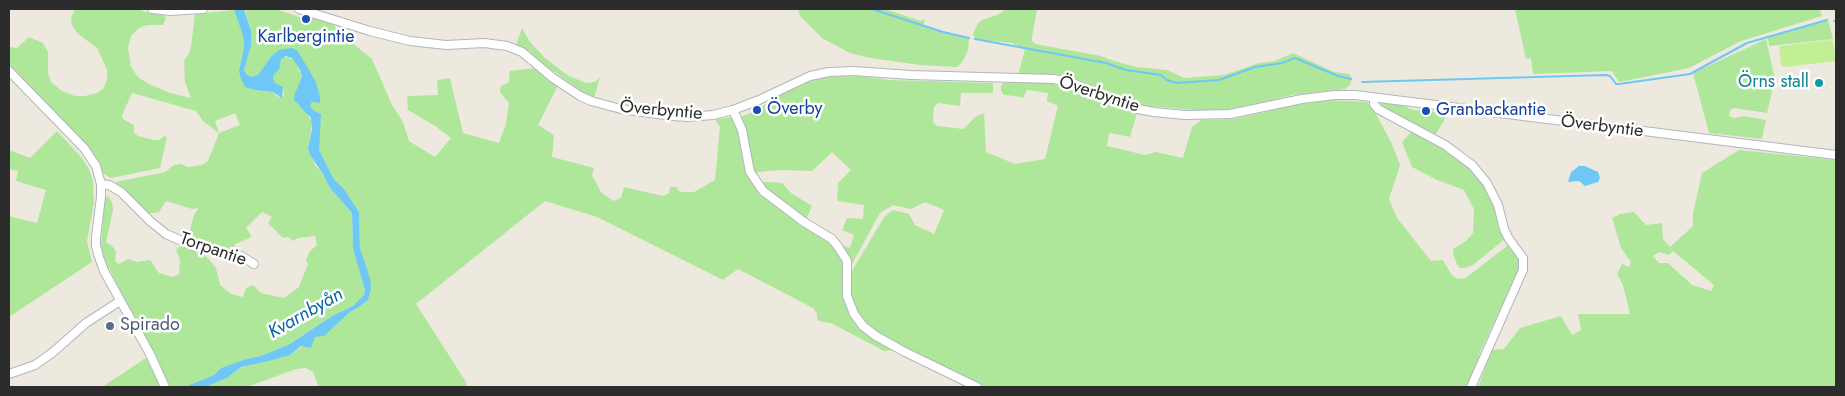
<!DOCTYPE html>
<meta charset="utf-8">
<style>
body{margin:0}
#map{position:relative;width:1845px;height:396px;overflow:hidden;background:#eee9de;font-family:Jost,sans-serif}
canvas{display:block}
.frame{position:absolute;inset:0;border:10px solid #2c2c2c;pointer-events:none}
</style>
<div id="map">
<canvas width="1845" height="396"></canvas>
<div class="frame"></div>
</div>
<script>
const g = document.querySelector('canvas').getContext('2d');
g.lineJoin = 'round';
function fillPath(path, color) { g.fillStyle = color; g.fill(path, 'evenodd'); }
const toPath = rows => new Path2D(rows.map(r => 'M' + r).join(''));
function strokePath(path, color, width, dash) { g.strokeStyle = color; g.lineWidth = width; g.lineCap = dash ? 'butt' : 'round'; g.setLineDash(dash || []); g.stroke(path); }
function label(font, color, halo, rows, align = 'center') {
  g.font = font + ' Jost,sans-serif'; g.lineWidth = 5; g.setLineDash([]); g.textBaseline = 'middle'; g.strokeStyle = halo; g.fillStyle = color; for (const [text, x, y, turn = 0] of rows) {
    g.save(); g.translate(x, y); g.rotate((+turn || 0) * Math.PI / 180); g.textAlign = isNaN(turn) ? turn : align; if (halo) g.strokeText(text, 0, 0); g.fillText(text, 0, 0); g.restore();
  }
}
fillPath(toPath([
 [75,9,139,9,145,12,164,15,166,18,163,25,147,25,139,28,131,36,128,48,131,67,138,77,149,84,170,93,191,98,185,82,184,60,189,54,191,47,195,14,235,10,243,36,244,47,239,71,255,90,273,92,278,97,284,96,283,87,275,83,273,79,274,74,279,69,279,62,283,57,288,57,295,61,302,77,295,93,297,104,306,111,312,123,308,148,315,165,323,174,330,188,352,213,353,249,365,290,364,295,360,300,353,306,332,316,290,344,261,356,246,359,221,368,214,375,184,387,169,387,104,258,101,248,104,200,108,196,112,202,113,210,106,242,112,246,116,251,115,261,119,264,128,259,137,262,150,260,159,273,173,277,179,274,180,260,176,250,180,246,204,255,209,259,216,268,220,285,231,294,243,297,246,288,253,285,261,293,284,298,299,287,308,264,306,260,309,252,317,245,315,236,298,238,293,241,288,237,283,238,268,223,272,217,262,212,246,228,251,235,250,238,235,244,233,253,187,241,194,215,198,208,192,209,166,201,159,212,147,214,116,184,116,182,165,172,174,165,181,164,188,167,202,165,208,161,219,133,203,121,196,111,132,93,122,115,123,119,134,125,134,133,138,136,154,140,159,140,164,136,167,137,160,168,111,178,107,176,101,171,82,140,9,66,9,47,17,48,29,37,43,43,48,52,48,73,51,82,62,91,75,96,85,96,97,93,103,89,107,80,107,70,97,48,77,33,72,25,71,18],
 [235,113,240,125,219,133,215,121],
 [276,9,308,20,316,18,332,23,339,32,372,59,392,105,403,122,409,141,435,157,451,138,435,126,408,110,407,96,438,95,437,80,450,78,463,133,499,143,506,124,509,103,500,92,501,86,509,82,510,71,536,68,557,87,538,125,554,135,552,157,594,168,592,175,601,192,613,201,621,198,624,187,663,196,669,193,670,187,676,187,680,192,694,192,715,180,720,127,715,119,743,116,760,109,767,102,804,83,825,77,858,76,891,80,993,83,993,93,961,93,960,106,938,103,934,107,933,122,937,126,964,129,975,117,984,113,986,152,1015,164,1045,159,1058,106,1047,101,1048,93,1027,90,1023,98,1015,96,1004,95,1001,91,1001,86,1003,83,1008,82,1039,82,1063,85,1137,113,1130,137,1109,133,1107,146,1145,155,1156,152,1183,158,1192,127,1201,120,1234,119,1296,105,1328,100,1367,102,1374,110,1392,144,1400,165,1389,199,1397,218,1431,261,1443,260,1451,274,1456,278,1462,279,1467,277,1508,245,1520,261,1520,267,1481,350,1469,387,982,387,967,377,905,349,884,351,831,323,823,322,817,320,817,314,813,308,738,269,723,280,597,217,545,201,416,304,466,382,467,387,319,387,313,372,306,368,296,369,247,387,206,387,227,378,241,367,269,361,290,355,315,337,324,335,350,312,359,307,368,300,370,278,360,248,359,212,344,189,333,178,319,150,314,111,310,106,312,102,320,103,320,97,297,50,270,58,258,75,252,77,246,74,244,70,251,46,251,31,245,10],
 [832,152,851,170,838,183,837,201,864,205,863,219,847,218,842,230,854,235,850,248,841,245,850,261,851,266,880,213,893,205,911,209,925,202,944,210,934,234,915,225,909,214,893,210,884,217,849,276,844,262,830,240,804,225,812,206,791,193,782,183,752,181,758,172,779,170,812,171],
 [798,9,885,9,921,21,925,19,923,25,925,27,969,38,968,50,963,61,957,67,920,65,870,58,850,53,822,38,800,16],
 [1007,9,1037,9,1032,37,1032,41,1035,44,1101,56,1114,61,1137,67,1167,70,1184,78,1224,75,1259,63,1275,61,1293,53,1334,72,1349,74,1352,78,1350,85,1345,89,1292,95,1249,106,1224,110,1194,110,1137,105,1116,99,1072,78,1046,74,1018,75,1025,50,1012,43,975,39,973,34,978,23,982,20,997,15],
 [1515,9,1820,9,1822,16,1741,41,1689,68,1619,82,1612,71,1533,74,1531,58,1526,59],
 [1828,20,1833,39,1769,46,1768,38],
 [522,28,530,42,545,58,567,75,586,83,595,82,600,77,594,98,587,95,555,72,550,71,529,51,516,45],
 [1766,39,1774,75,1771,96,1767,113,1734,108,1730,110,1729,116,1734,118,1744,116,1766,120,1762,139,1709,133,1693,73],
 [1384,102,1402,105,1413,110,1458,113,1459,116,1447,115,1436,134,1383,109,1381,104],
 [57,131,82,158,89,169,93,181,94,203,87,241,92,262,9,317,9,216,37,223,46,190,16,181,18,171,9,169,9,150,30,158],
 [1412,131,1442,148,1468,166,1483,184,1496,207,1499,229,1505,239,1473,265,1465,268,1460,268,1457,264,1453,254,1453,249,1466,241,1473,233,1474,209,1464,190,1437,180,1412,167,1402,142],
 [1739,150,1836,160,1836,387,1478,387,1492,350,1504,349,1520,328,1561,316,1572,335,1581,330,1578,314,1630,314,1623,285,1617,274,1622,264,1629,267,1631,262,1621,248,1612,218,1620,214,1634,212,1646,225,1662,223,1663,239,1670,247,1693,226,1693,213,1702,173],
 [1673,251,1714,285,1711,291,1692,285,1668,263,1659,263,1653,256,1659,252,1669,255],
 [146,358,161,387,102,387]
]), '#aee799');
fillPath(toPath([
 [1830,40,1833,42,1836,61,1784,67,1781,65,1779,48,1780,46]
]), '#c2ee94');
fillPath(toPath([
 [234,9,244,9,251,31,251,46,244,70,246,74,252,77,258,75,270,58,279,50,292,48,297,50,316,82,320,97,320,103,312,102,310,106,314,111,321,114,319,150,333,178,344,189,359,212,360,248,370,278,371,288,368,300,359,307,350,312,324,336,315,337,311,348,301,346,290,355,269,361,241,367,227,378,206,387,184,387,214,375,221,368,246,359,261,356,290,344,332,316,353,306,364,295,365,290,353,249,352,213,330,188,323,174,310,155,308,148,312,129,311,118,294,100,295,93,302,77,300,70,292,58,286,56,281,59,279,70,274,74,273,79,275,83,283,87,282,98,273,92,255,90,245,87,241,79,239,71,244,47,243,36],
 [1579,166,1585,166,1598,172,1600,178,1598,182,1585,186,1579,181,1568,182,1571,172]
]), '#6ec7f4');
strokePath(toPath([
 [872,9,943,32,969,38],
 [1834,21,1836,21],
 [975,39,1106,63,1126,70,1161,75,1167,80,1176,83,1219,80,1255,67,1282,63,1295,58,1338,76,1351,79],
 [1362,82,1606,75,1610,76,1616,84,1619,84,1690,74,1747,43,1827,20]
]), '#6ec7f4', 2);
const minor = toPath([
 [152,9,170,11,203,9],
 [299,9,370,31,410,41,446,45,484,43,507,46,522,52,553,78,580,96,591,101,621,109,672,116,688,117,713,115,733,110,759,100,810,76,829,72,853,71,911,75,1054,79,1075,84,1133,108,1154,112,1185,115,1230,114,1302,99,1335,95,1355,95,1836,155],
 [9,71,84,148,96,166,101,184,101,197,96,237,96,246,99,257,104,271,150,354,165,387],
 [1374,98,1374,104,1378,109,1445,145,1472,165,1487,183,1498,205,1504,229,1509,239,1523,258,1523,270,1471,387],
 [733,110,742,130,750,172,763,191,804,222,832,239,839,248,847,261,847,296,854,314,863,326,876,336,903,351,977,387],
 [101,184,109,185,121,192,150,221,166,234,193,246,241,256,254,264],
 [9,374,35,365,52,353,86,323,120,301]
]);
strokePath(minor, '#b2b4c0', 10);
strokePath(minor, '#fff', 8);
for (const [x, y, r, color] of [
 [306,19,5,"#1a4fb4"],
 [1819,83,5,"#0f9aa8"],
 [757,110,5,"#1a4fb4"],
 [1426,111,5,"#1a4fb4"],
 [110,326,5,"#5c6f8a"]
]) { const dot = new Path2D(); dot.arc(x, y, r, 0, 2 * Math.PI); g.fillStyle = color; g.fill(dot); strokePath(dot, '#fff', 2); }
label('18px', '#164399', '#fff', [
 ["Karlbergintie",306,38,"center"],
 ["Överby",767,110],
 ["Granbackantie",1436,111]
], 'left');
label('18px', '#0d838f', '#fff', [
 ["Örns stall",1809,83]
], 'right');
label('18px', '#2c2c2c', '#fff', [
 ["Överbyntie",1099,95,18],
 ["Överbyntie",661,111,5],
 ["Överbyntie",1602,127,7],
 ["Torpantie",213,250,19]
]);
label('18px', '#4e5e75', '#fff', [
 ["Spirado",120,326]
], 'left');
label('italic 19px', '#0864a5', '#fff', [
 ["Kvarnbyån",306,314,-30]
]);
</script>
